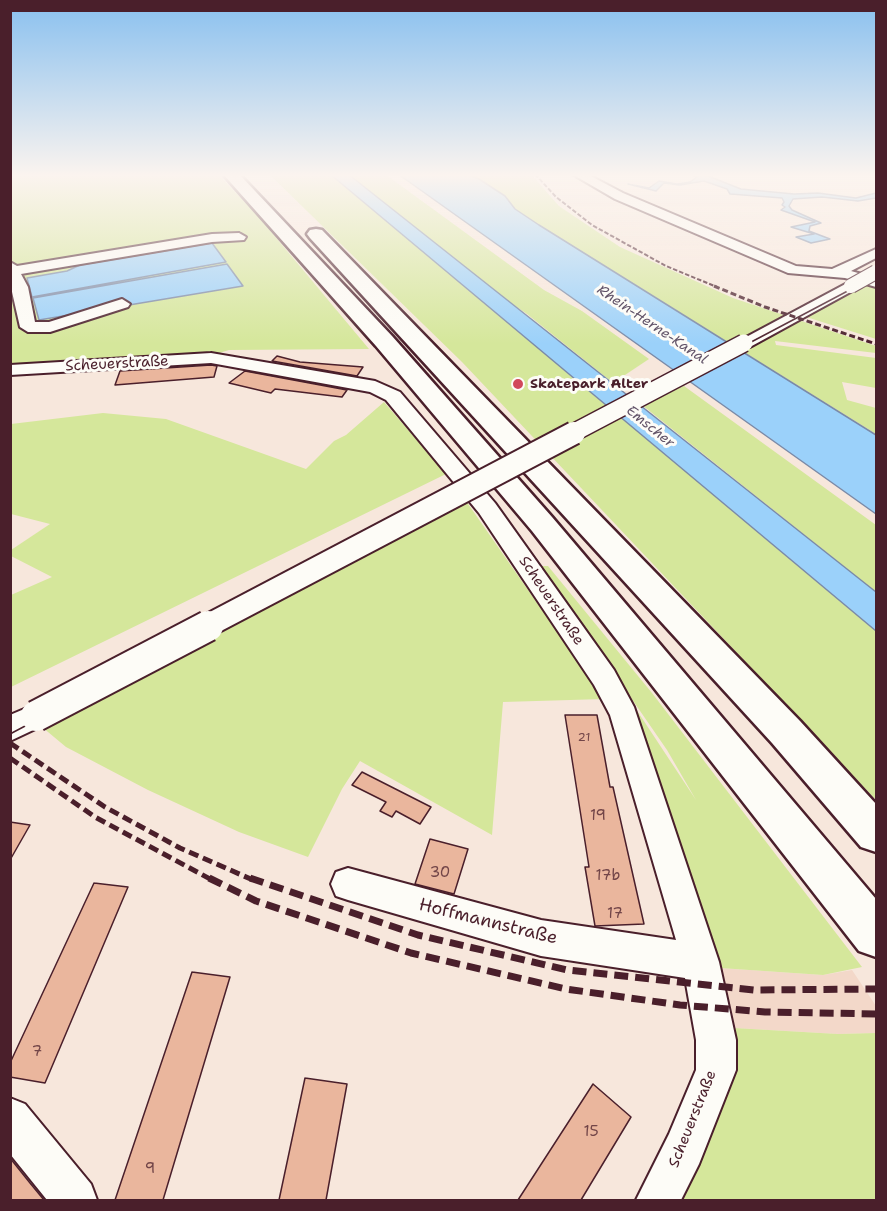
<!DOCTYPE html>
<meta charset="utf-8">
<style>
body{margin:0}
#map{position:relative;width:887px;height:1211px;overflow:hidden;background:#f7e7dc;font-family:"Shantell Sans",sans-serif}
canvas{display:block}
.frame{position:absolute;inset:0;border:12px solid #4a1f2b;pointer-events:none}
</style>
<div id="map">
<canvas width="887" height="1211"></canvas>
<div class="frame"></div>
</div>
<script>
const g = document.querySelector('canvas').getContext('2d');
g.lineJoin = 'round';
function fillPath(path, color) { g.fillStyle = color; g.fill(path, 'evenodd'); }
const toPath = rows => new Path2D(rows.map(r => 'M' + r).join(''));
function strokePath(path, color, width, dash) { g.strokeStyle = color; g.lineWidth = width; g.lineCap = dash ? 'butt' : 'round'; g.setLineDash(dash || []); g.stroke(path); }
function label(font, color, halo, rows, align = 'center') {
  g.font = font + ' "Shantell Sans",sans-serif'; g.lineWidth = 6; g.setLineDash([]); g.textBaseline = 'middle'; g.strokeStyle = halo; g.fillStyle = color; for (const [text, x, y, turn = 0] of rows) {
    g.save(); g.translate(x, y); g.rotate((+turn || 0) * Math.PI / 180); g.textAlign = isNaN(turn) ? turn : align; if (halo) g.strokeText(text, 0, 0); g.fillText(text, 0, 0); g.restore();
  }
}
fillPath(toPath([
 [720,968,823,975,852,970,876,1006,876,1033,838,1034,734,1028]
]), '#f3d8c9');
fillPath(toPath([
 [10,174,218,174,258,216,369,349,229,350,216,354,11,367],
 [269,174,330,174,876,631,876,800,462,362],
 [348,174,385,174,544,290,582,311,649,359,613,383,527,314,492,290],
 [466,174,531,174,559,206,620,247,733,298,876,346,876,353,775,341,776,345,876,358,876,388,842,382,847,400,876,408,876,434,539,225,515,209,505,196],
 [876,278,876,339,803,316],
 [684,386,876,525,876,592,642,405],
 [384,402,446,474,11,687,11,595,52,577,11,556,11,550,50,524,11,514,11,424,103,413,166,419,306,469,334,441,346,435],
 [466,501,604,699,503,702,492,835,360,761,342,789,308,857,239,832,148,790,66,747,42,727],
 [540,566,548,566,652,693,862,967,823,975,720,968,628,705,632,703,696,800,667,750],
 [734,1028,838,1034,876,1033,876,1200,678,1200,704,1152,735,1043]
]), '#d5e79b');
const water = toPath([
 [330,174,348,174,876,592,876,631,330,174],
 [398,174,466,174,479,179,505,196,515,209,539,225,876,435,876,514,398,174],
 [690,174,703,174,741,189,794,194,818,193,856,198,876,193,876,198,858,201,822,197,793,199,789,206,792,210,821,223,810,226,809,231,830,239,811,243,796,237,814,234,791,227,815,222,781,210,785,207,782,205,784,202,782,198,730,194,727,189,704,181,680,185,664,183,656,191,628,184,649,188,659,181,677,184,690,182,697,177,690,174],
 [212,243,226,262,32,297,27,278,67,271,80,265,212,243],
 [227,264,243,286,39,320,33,298,227,264]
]);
fillPath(water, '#9bd1fa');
strokePath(water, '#7b8aa7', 1.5);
const building = toPath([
 [277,356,300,362,363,367,357,376,272,361,277,356],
 [211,365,217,366,214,377,115,385,120,371,211,365],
 [245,371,347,390,342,397,275,389,271,393,229,383,245,371],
 [565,715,597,715,610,787,613,787,644,924,595,926,585,867,589,867,565,715],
 [362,772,431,807,420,824,396,811,392,817,380,811,386,802,352,785,362,772],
 [10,822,30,825,10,860,10,822],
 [430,839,468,849,454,894,415,884,430,839],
 [94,883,128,887,45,1083,10,1077,10,1063,94,883],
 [192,972,230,977,163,1200,115,1200,192,972],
 [305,1078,347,1084,326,1200,279,1200,305,1078],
 [593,1084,631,1117,581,1200,518,1200,593,1084],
 [10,1158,30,1183,44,1200,10,1200,10,1158]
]);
fillPath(building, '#eab69d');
strokePath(building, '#4a1f2b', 1.5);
const minor = toPath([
 [572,174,587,174,623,193,796,266,832,269,876,249,876,258,851,271,876,278,876,287,845,278,788,273,615,199,572,174],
 [239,233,246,237,244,240,212,242,21,274,28,287,35,322,49,322,122,299,130,304,128,307,50,332,28,332,20,327,10,283,10,262,17,266,212,234,239,233],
 [851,281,856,283,859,286,856,289,750,347,738,347,735,343,851,281],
 [211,353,375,381,400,392,495,503,614,670,634,707,719,962,736,1040,736,1070,699,1164,681,1200,636,1200,669,1134,696,1070,696,1040,685,978,541,956,348,900,336,896,331,884,336,872,348,868,541,920,676,940,610,715,594,685,479,513,386,400,370,392,211,363,10,375,10,365,211,353],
 [36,704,46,708,51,716,46,724,10,741,10,715,36,704],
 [10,1098,25,1104,91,1184,97,1200,47,1200,10,1154,10,1098]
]);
const highway = toPath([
 [223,174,239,174,392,336,552,517,876,899,876,957,859,951,532,531,376,346,223,174],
 [316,229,322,230,800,721,876,804,876,852,861,847,772,743,310,238,307,234,310,230,316,229]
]);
strokePath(minor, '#4a1f2b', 4);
strokePath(highway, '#4a1f2b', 5);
fillPath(minor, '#fdfcf7');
fillPath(highway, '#fdfcf7');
strokePath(toPath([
 [10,734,876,276]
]), '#4a1f2b', 1.5);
strokePath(toPath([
 [535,174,556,197,592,225,666,266,717,287]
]), '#4a1f2b', 2, [4.5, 2]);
strokePath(toPath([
 [714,286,765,307,876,344]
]), '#4a1f2b', 3, [6, 3]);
strokePath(toPath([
 [10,743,105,807,180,848,253,880],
 [10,758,95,817,212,880]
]), '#4a1f2b', 5, [10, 5]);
strokePath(toPath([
 [209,878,256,901,411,953,566,989,680,1005,765,1012,876,1014],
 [250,878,418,935,567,970,754,990,876,989]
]), '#4a1f2b', 7, [14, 7]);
const minorBridgeFar3 = toPath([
 [851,286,876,272]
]);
const minorBridgeFar2 = toPath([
 [571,434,744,343]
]);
const minorBridgeFar1 = toPath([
 [205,627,574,433]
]);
const minorBridge = toPath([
 [36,716,208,626]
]);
strokePath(minorBridgeFar3, '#4a1f2b', 16, []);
strokePath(minorBridgeFar2, '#4a1f2b', 20, []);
strokePath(minorBridgeFar1, '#4a1f2b', 26, []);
strokePath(minorBridge, '#4a1f2b', 34, []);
strokePath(minorBridgeFar3, '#fdfcf7', 14);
strokePath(minorBridgeFar2, '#fdfcf7', 17);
strokePath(minorBridgeFar1, '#fdfcf7', 22);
strokePath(minorBridge, '#fdfcf7', 30);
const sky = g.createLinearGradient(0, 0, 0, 344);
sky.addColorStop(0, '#89c0ef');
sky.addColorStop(0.51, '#fbf4ef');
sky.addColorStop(1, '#fbf4ef00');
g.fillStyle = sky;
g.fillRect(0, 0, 887, 344);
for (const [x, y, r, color] of [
 [518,384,6,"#d1495b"]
]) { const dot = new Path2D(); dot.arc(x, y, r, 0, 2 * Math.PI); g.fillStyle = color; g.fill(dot); strokePath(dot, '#fdfcf7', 2); }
label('12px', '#724548', null, [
 ["21",584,738]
]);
label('italic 14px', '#625469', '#fdfcf7', [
 ["Rhein-Herne-Kanal",652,325,34],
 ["Emscher",650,427,39]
]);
label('bold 14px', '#4a1f2b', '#fdfcf7', [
 ["Skatepark Alter",530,384]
], 'left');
label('15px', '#4a1f2b', '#fdfcf7', [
 ["Scheuerstraße",117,364,-3],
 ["Scheuerstraße",551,601,56],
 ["Scheuerstraße",693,1119,-68]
]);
label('15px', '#724548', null, [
 ["19",598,816],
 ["30",440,873],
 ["17b",608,876],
 ["17",615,914],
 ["7",37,1052],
 ["15",591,1132],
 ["9",150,1169]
]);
label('18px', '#4a1f2b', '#fdfcf7', [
 ["Hoffmannstraße",488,922,14]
]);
</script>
